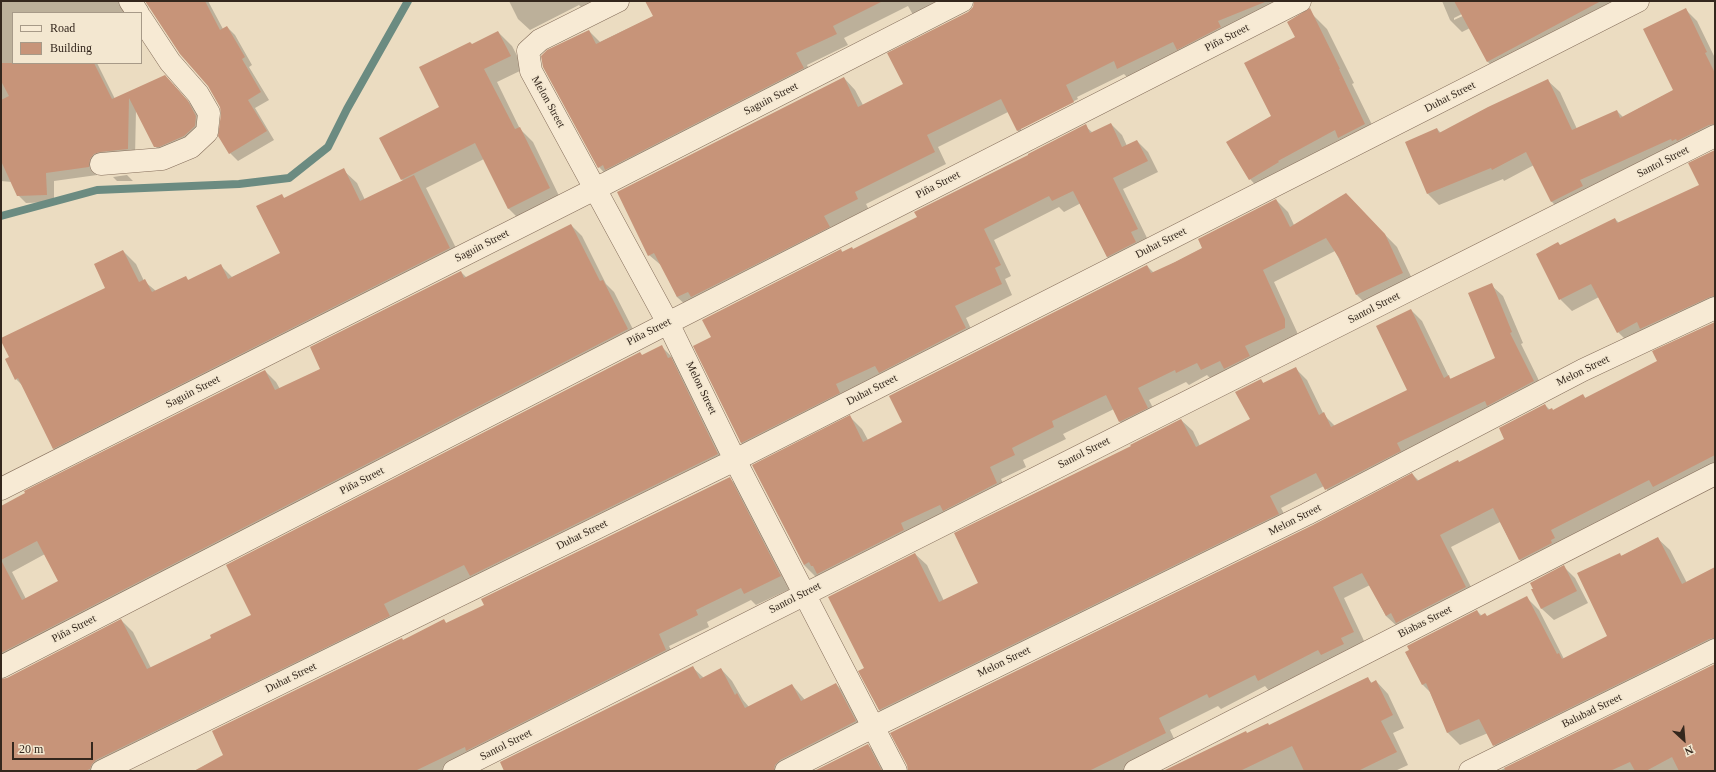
<!DOCTYPE html>
<meta charset="utf-8">
<style>
body{margin:0}
#map{position:relative;width:1716px;height:772px;overflow:hidden;background:#ebdcc1;font-family:"Times New Roman",serif}
canvas{display:block}
.frame{position:absolute;inset:0;border:2px solid #34271d;pointer-events:none}
.legend{position:absolute;left:12px;top:12px;width:130px;height:52px;box-sizing:border-box;background:#f3e7d0;border:1px solid #a79a88;margin:0;padding:5px 7px;list-style:none;font-size:12px;color:#34271d}
.legend li{display:flex;align-items:center;gap:8px;height:20px}
.legend b{width:20px;border:1px solid #a79a88}
.north{position:absolute;left:1664px;top:720px;width:40px;height:40px;-webkit-text-stroke:3px #f3e7d0;paint-order:stroke;rotate:154deg;font-size:11px;font-weight:700;line-height:16px;text-align:center;color:#34271d}
.north::after{content:'';display:block;margin:auto;width:14px;height:18px;background:#34271d;clip-path:polygon(50% 0,100% 100%,50% 72%,0 100%)}
.scale{position:absolute;left:12px;top:742px;width:81px;height:18px;box-sizing:border-box;border:2px solid #34271d;border-top:0;padding-left:5px;font-size:12px;line-height:14px;white-space:nowrap;color:#34271d;-webkit-text-stroke:3px #f3e7d0;paint-order:stroke}
</style>
<div id="map">
<canvas width="1716" height="772"></canvas>
<div class="frame"></div>
<ul class="legend">
<li><b style="height:5px;background:#f7ead4"></b>Road</li>
<li><b style="height:11px;background:#c79479"></b>Building</li>
</ul>
<div class="north">N</div>
<div class="scale">20 m</div>
</div>
<script>
const g = document.querySelector('canvas').getContext('2d');
g.lineJoin = 'round';
function fillPath(path, color) { g.fillStyle = color; g.fill(path, 'evenodd'); }
const toPath = rows => new Path2D(rows.map(r => 'M' + r).join(''));
function strokePath(path, color, width, dash) { g.strokeStyle = color; g.lineWidth = width; g.lineCap = dash ? 'butt' : 'round'; g.setLineDash(dash || []); g.stroke(path); }
function label(font, color, halo, rows, align = 'center') {
  g.font = font + ' "Times New Roman",serif'; g.lineWidth = 3; g.setLineDash([]); g.textBaseline = 'middle'; g.strokeStyle = halo; g.fillStyle = color; for (const [text, x, y, turn = 0] of rows) {
    g.save(); g.translate(x, y); g.rotate((+turn || 0) * Math.PI / 180); g.textAlign = isNaN(turn) ? turn : align; if (halo) g.strokeText(text, 0, 0); g.fillText(text, 0, 0); g.restore();
  }
}
fillPath(toPath([
 [1,1,129,1,126,13,13,13,13,63,97,63,115,99,173,84,196,110,204,125,163,155,155,146,136,110,135,157,97,167,97,175,54,181,54,202,26,203,18,195,12,182,1,181],
 [146,1,208,1,223,29,227,27,235,35,252,65,249,67,269,100,255,108,274,140,238,161,230,153,221,106,210,87],
 [509,1,621,1,590,17,579,5,530,30,518,19],
 [646,1,968,1,923,24,912,13,908,6,844,38,848,45,807,65,814,80,610,179,599,167,589,31,600,42,654,16],
 [975,1,1306,1,1130,80,1124,74,1077,97,1078,99,1021,128,1021,130,1079,101,1085,114,1029,142,1018,131,1008,112,938,147,946,164,866,204,869,210,689,308,677,297,662,266,649,255,844,78,855,90,863,105,905,84,973,9],
 [1442,1,1622,1,1500,73,1488,62,1470,28,1462,32,1450,20],
 [1466,12,1467,14,1454,20,1454,18],
 [1686,10,1697,21,1715,58,1715,140,1564,214,1552,202,1534,165,1504,181,1503,179,1439,205,1428,194,1437,129,1441,133,1548,81,1560,92,1577,129,1617,111,1623,117,1674,90],
 [1313,15,1327,29,1354,83,1352,84,1379,139,1264,194,1250,179,1228,142,1272,116,1296,38],
 [498,32,512,46,524,69,497,82,520,129,533,142,562,202,522,222,508,208,484,159,426,188,463,262,67,462,53,448,23,386,16,379,106,288,123,251,136,264,144,281,156,291,185,277,189,281,220,265,232,277,282,253,281,195,285,199,343,170,357,183,365,200,403,181,402,180,472,45],
 [1111,124,1122,135,1127,146,1137,141,1148,152,1158,172,1123,189,1148,240,1118,268,1107,257,1081,203,1064,212,1059,207,994,240,1011,276,1005,279,1012,295,966,318,976,340,752,454,741,443,713,337,840,250,843,252,854,250,918,218,1085,126,1093,133],
 [1715,151,1715,311,1630,344,1618,332,1599,297,1572,311,1560,299,1560,246,1615,219,1619,223,1701,185],
 [127,175,133,181,117,181,113,177],
 [1346,195,1397,247,1415,285,1369,307,1357,295,1335,251,1274,282,1297,332,1297,340,1213,381,1207,375,1189,385,1186,382,1149,400,1159,420,1132,434,1120,422,1114,409,1063,434,1066,439,1023,460,1026,467,1001,479,1009,496,816,577,804,565,850,417,862,429,868,440,903,423,1147,266,1154,273,1203,248,1276,200,1288,212,1294,225],
 [571,225,582,236,606,284,614,292,639,341,1,673,1,507,265,371,276,382,280,389,321,369,461,272,467,278],
 [45,554,59,582,26,599,12,572],
 [1491,285,1503,296,1523,343,1521,344,1545,393,1337,501,1324,486,1281,508,1290,525,891,721,879,710,865,669,915,554,927,565,944,601,979,583,1132,446,1181,420,1193,431,1200,446,1251,420,1261,380,1264,384,1295,368,1307,380,1324,415,1335,426,1408,391,1411,310,1422,321,1449,377,1451,379,1497,358],
 [1715,323,1715,473,1531,571,1520,560,1500,522,1451,547,1477,599,1398,627,1386,616,1370,585,1344,598,1365,643,1270,692,1265,686,1221,709,1218,706,1170,730,1177,745,1123,771,909,771,1313,526,1412,474,1419,481,1459,463,1506,440,1545,405,1550,410,1554,411,1583,395,1586,399,1658,361],
 [662,347,673,358,729,466,108,771,1,771,1,680,7,679,121,620,133,632,151,668,213,639,252,616,643,356],
 [729,478,741,489,792,588,756,605,751,600,707,622,709,627,669,646,677,662,460,771,194,771,224,756,403,641,444,621,447,624,485,606],
 [1657,538,1670,550,1687,583,1715,568,1715,654,1506,757,1494,745,1488,733,1460,745,1448,733,1430,692,1423,685,1406,653,1477,611,1482,616,1488,617,1527,598,1539,610,1564,659,1608,637,1619,554,1622,556],
 [1564,567,1575,578,1588,603,1554,620,1542,609,1533,590],
 [1715,665,1715,771,1499,771],
 [692,667,704,678,721,669,732,681,743,700,749,707,792,685,805,700,836,684,847,695,867,733,792,771,506,771],
 [1367,678,1372,683,1376,681,1388,694,1404,728,1393,733,1408,765,1395,771,1189,771,1247,734,1270,726],
 [868,745,879,756,887,771,816,771]
]), '#0003');
strokePath(toPath([
 [1,216,97,190,239,184,289,178,328,147,347,109,408,1]
]), '#6b8b81', 8);
fillPath(toPath([
 [145,1,205,1,220,30,227,26,245,57,242,59,261,92,248,100,267,131,229,154,218,136,221,114,220,107,208,86,180,54],
 [645,1,883,1,833,26,837,34,796,53,804,68,605,170,603,165,598,168,543,67,541,56,547,50,589,30,596,44,653,16],
 [974,1,1265,1,1265,2,1218,21,1221,27,1177,50,1173,42,1117,69,1114,61,1066,85,1074,102,1017,131,1001,99,927,135,935,152,855,192,858,199,824,216,830,227,691,297,688,292,677,297,654,253,648,256,617,192,844,77,858,107,903,84,887,53,968,12,973,7],
 [1454,1,1601,1,1487,62],
 [1310,8,1340,69,1339,69,1365,124,1338,138,1335,130,1278,161,1279,162,1249,180,1226,142,1271,116,1244,63,1295,37,1287,22],
 [1686,8,1707,52,1705,53,1715,73,1715,124,1709,125,1677,141,1676,139,1672,141,1671,139,1580,180,1583,186,1551,202,1526,152,1492,170,1491,168,1427,194,1405,142,1437,128,1439,133,1488,107,1548,79,1572,130,1617,110,1620,118,1673,90,1643,29],
 [498,31,511,56,484,69,515,129,520,127,550,188,508,209,475,143,401,180,379,138,439,107,419,67,470,42,472,44],
 [1,63,94,63,112,99,165,75,188,101,196,116,195,126,184,136,159,147,154,147,129,98,128,149,100,152,94,154,90,159,89,167,46,173,47,195,17,196,1,161,1,100,9,96,1,81],
 [1111,123,1122,147,1137,140,1148,161,1113,178,1138,229,1131,232,1136,242,1107,257,1073,191,1052,201,1049,196,984,229,1001,265,995,268,1002,284,955,306,966,328,879,373,875,366,836,384,840,393,741,443,693,346,711,337,702,320,841,249,842,252,852,247,853,249,917,217,914,212,1028,155,1028,154,1086,124,1090,133],
 [1715,150,1715,296,1710,297,1640,329,1637,322,1617,333,1591,284,1559,300,1536,254,1558,242,1560,245,1615,218,1617,223,1699,185,1688,163],
 [344,168,360,201,414,175,450,248,53,449,18,378,15,380,5,359,9,357,1,341,1,338,105,288,94,264,123,250,139,282,145,279,152,292,186,276,188,280,221,264,228,279,280,253,256,206,282,194,284,198],
 [1346,193,1385,234,1403,273,1356,295,1339,258,1326,238,1263,270,1285,319,1285,328,1245,346,1250,356,1224,369,1220,361,1201,370,1197,363,1176,373,1175,370,1138,388,1148,408,1119,422,1106,395,1052,421,1054,427,1012,448,1015,455,990,467,997,483,943,511,940,505,901,523,904,530,817,574,813,566,811,566,809,562,804,565,752,465,850,415,863,442,902,422,889,396,1147,265,1151,273,1175,262,1202,248,1198,239,1276,199,1290,227],
 [571,224,600,281,603,280,628,329,1,653,1,506,25,493,24,491,265,370,275,390,320,369,310,347,461,271,464,278],
 [37,541,58,581,22,600,1,560],
 [1492,283,1512,332,1510,333,1534,381,1487,406,1485,401,1397,443,1401,451,1325,490,1316,473,1270,496,1279,514,879,710,858,671,864,668,828,597,915,553,939,602,978,583,954,533,1131,446,1130,445,1181,419,1196,447,1250,419,1235,392,1261,379,1263,383,1296,367,1319,415,1324,412,1331,427,1407,390,1376,326,1411,309,1444,378,1449,375,1450,379,1495,358,1468,293],
 [1715,322,1715,455,1653,487,1649,480,1551,530,1555,538,1551,540,1552,543,1519,560,1493,508,1440,535,1466,587,1396,623,1391,613,1386,616,1362,573,1333,587,1354,632,1341,638,1344,644,1321,655,1318,650,1258,681,1255,675,1209,698,1207,694,1159,718,1166,733,1089,771,908,771,907,765,890,733,1313,525,1412,473,1417,481,1458,460,1459,462,1504,439,1499,428,1545,404,1548,410,1552,408,1553,410,1583,394,1585,398,1657,361,1652,351],
 [662,345,668,358,671,357,718,454,470,576,464,565,384,604,390,616,96,760,92,764,90,769,85,771,1,771,1,679,7,678,121,619,147,669,211,638,210,635,251,615,226,565,640,352,642,355],
 [730,477,781,576,744,594,741,588,696,610,698,615,659,634,666,650,466,751,465,747,415,771,194,771,223,755,212,731,402,638,403,640,444,619,446,623,484,605,481,599],
 [1658,537,1682,584,1715,567,1715,638,1709,639,1493,746,1479,719,1447,733,1426,683,1422,685,1405,652,1409,650,1407,646,1477,610,1480,616,1485,613,1487,616,1527,596,1557,654,1559,653,1562,659,1607,636,1577,573,1620,553,1621,556],
 [1564,565,1577,591,1541,609,1531,589,1533,589,1530,583],
 [1715,664,1715,771,1679,771,1672,757,1646,771,1635,771,1630,762,1610,771,1506,771,1504,768],
 [693,666,700,679,721,668,735,695,737,693,745,708,792,684,801,701,836,683,856,721,780,760,775,765,774,771,504,771,500,762],
 [1368,677,1371,683,1376,680,1393,715,1381,721,1397,752,1358,771,1304,771,1292,746,1240,771,1163,771,1246,731,1247,733,1268,723,1269,725],
 [868,744,882,771,814,771]
]), '#c79479');
const minor = toPath([
 [130,1,138,13],
 [618,1,540,40,528,51,531,71,668,323,735,460,896,771],
 [101,164,162,159,191,147,207,132,209,113,198,94,170,62,141,18],
 [1,489,595,189,962,1],
 [1,667,668,323,1300,1],
 [102,771,735,460,1638,1],
 [454,771,1715,136],
 [786,771,873,727,1307,514,1583,370,1715,308],
 [1135,771,1715,474],
 [1470,771,1715,650]
]);
strokePath(minor, '#846d5a', 23);
strokePath(minor, '#f7ead4', 22);
label('11px', '#34271d', '#f3e7d0', [
 ["Piña Street",1227,38,-27],
 ["Duhat Street",1450,97,-27],
 ["Saguin Street",771,99,-27],
 ["Melon Street",548,102,61],
 ["Santol Street",1663,162,-27],
 ["Piña Street",938,185,-27],
 ["Duhat Street",1161,243,-27],
 ["Saguin Street",482,246,-27],
 ["Santol Street",1374,308,-27],
 ["Piña Street",649,332,-27],
 ["Melon Street",1583,371,-26],
 ["Melon Street",701,388,64],
 ["Duhat Street",872,390,-27],
 ["Saguin Street",193,392,-27],
 ["Santol Street",1084,453,-27],
 ["Piña Street",362,481,-27],
 ["Melon Street",1295,520,-27],
 ["Duhat Street",582,535,-26],
 ["Santol Street",795,598,-27],
 ["Biabas Street",1425,622,-27],
 ["Piña Street",74,629,-27],
 ["Melon Street",1004,662,-26],
 ["Duhat Street",291,678,-26],
 ["Balubad Street",1592,711,-26],
 ["Santol Street",506,745,-27]
]);
</script>
